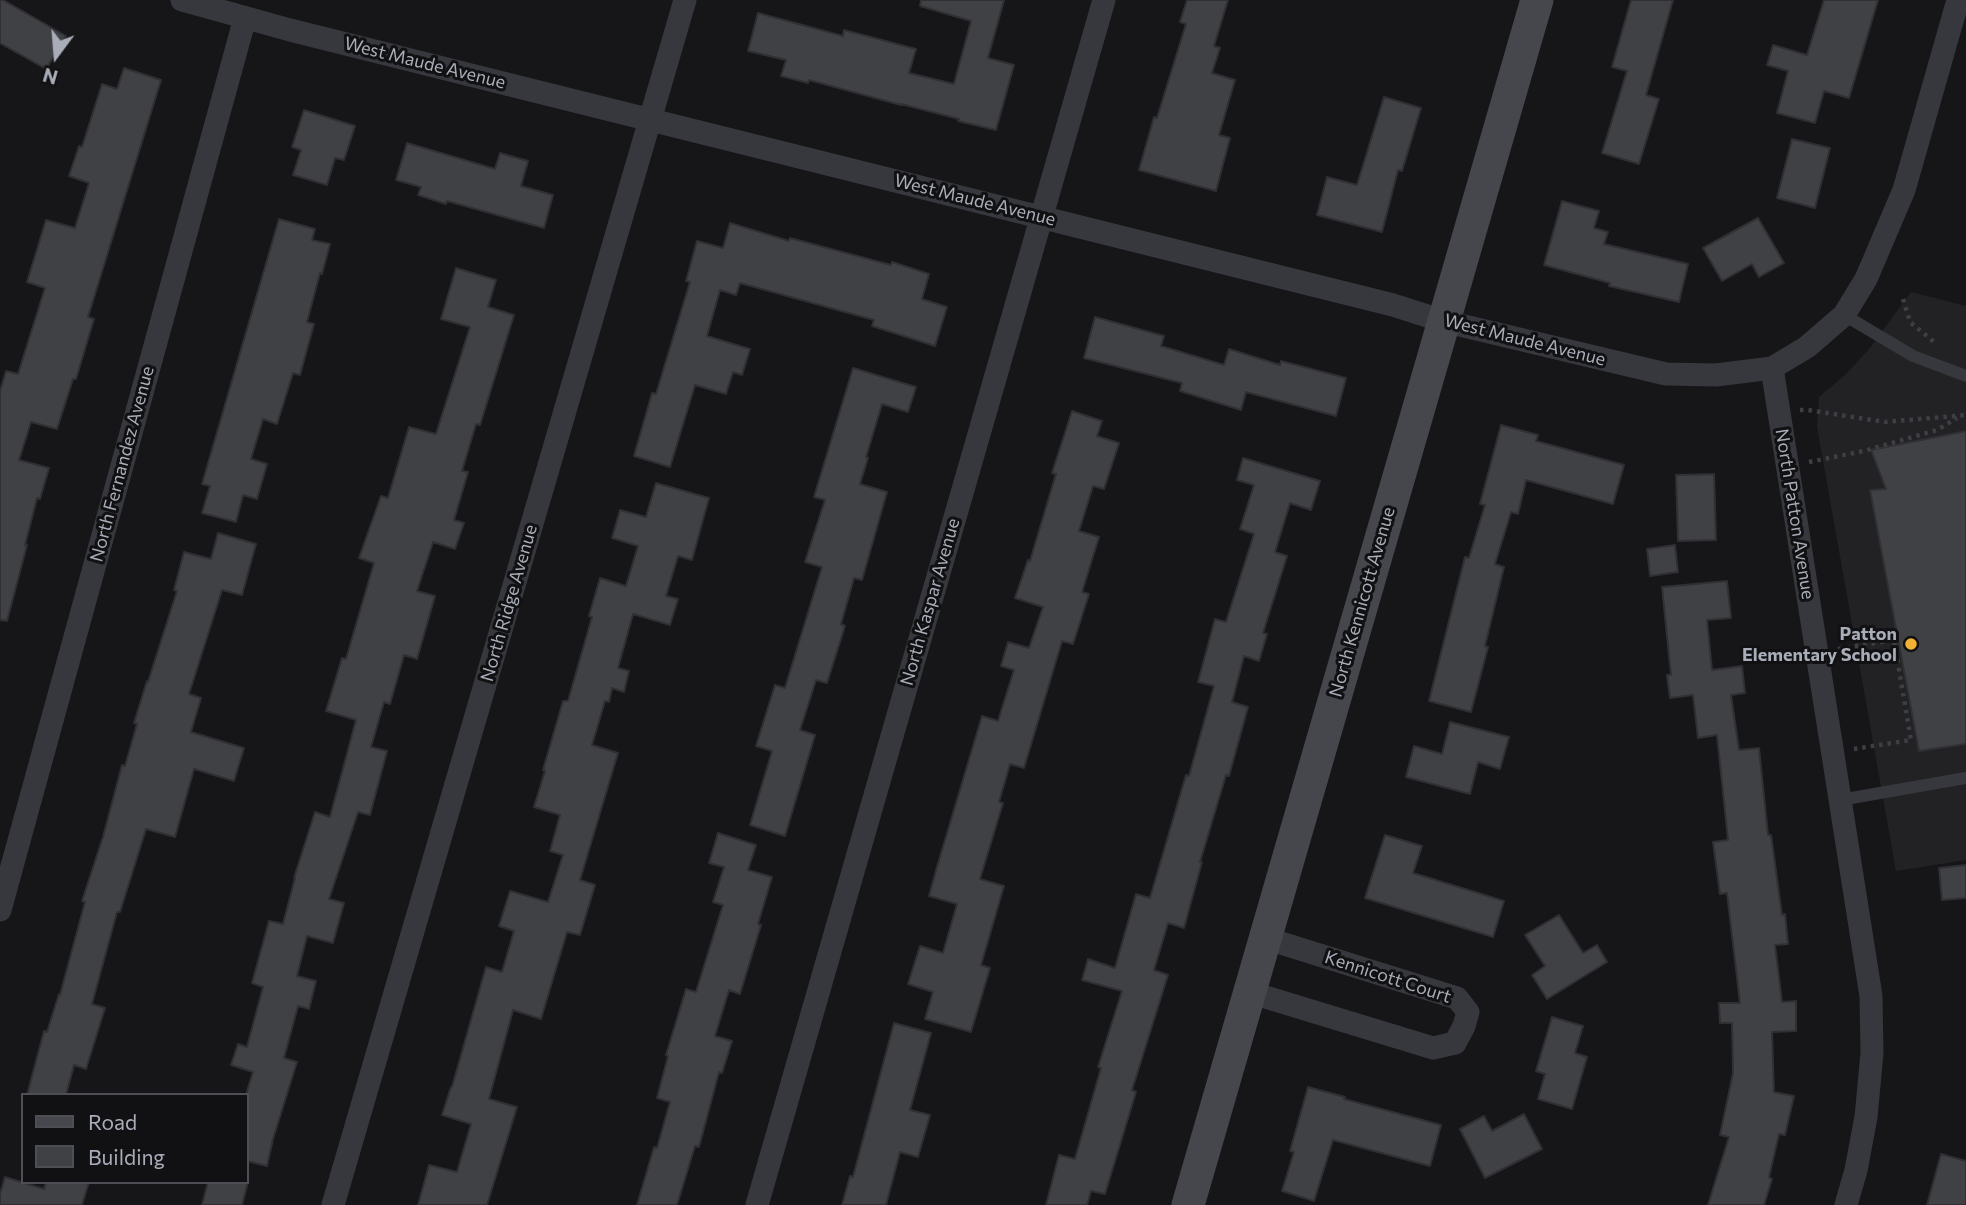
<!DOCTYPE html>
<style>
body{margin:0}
#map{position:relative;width:1966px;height:1205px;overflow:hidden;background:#161618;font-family:Commissioner,sans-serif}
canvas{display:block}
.legend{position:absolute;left:21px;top:1093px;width:228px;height:91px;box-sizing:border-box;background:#111113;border:2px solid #4d4f55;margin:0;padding:9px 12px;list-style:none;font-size:21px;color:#a8adb8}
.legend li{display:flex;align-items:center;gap:14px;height:35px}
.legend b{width:35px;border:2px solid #4d4f55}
.north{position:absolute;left:21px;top:21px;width:70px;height:70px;-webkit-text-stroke:5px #111113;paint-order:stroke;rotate:196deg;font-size:19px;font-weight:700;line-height:28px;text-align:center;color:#a8adb8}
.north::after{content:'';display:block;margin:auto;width:24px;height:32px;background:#a8adb8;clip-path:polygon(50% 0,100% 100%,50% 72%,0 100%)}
</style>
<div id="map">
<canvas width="1966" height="1205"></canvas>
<ul class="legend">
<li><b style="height:9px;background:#45474d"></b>Road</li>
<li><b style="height:19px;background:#404145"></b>Building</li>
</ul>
<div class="north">N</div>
</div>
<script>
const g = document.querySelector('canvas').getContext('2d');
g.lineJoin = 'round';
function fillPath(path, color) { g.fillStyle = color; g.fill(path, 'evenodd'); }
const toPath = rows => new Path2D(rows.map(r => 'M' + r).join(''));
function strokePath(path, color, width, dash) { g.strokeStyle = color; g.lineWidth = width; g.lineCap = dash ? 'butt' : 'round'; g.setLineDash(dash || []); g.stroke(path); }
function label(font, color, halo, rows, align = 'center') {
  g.font = font + ' Commissioner,sans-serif'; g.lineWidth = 6; g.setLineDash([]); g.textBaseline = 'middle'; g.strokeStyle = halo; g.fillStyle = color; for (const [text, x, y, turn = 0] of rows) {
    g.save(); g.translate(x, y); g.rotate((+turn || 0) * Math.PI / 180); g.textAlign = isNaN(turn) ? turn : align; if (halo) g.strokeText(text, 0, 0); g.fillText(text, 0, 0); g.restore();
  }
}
fillPath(toPath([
 [1911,292,1966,306,1966,860,1896,871,1817,427,1819,397,1845,375,1870,348]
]), '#222225');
const building = toPath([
 [0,0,3,0,66,36,46,69,0,43,0,0],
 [921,0,1004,0,988,58,1014,65,996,130,958,121,959,119,901,104,901,105,809,80,808,83,781,76,786,60,748,51,758,13,843,36,844,30,916,49,909,73,954,84,971,21,920,6,921,0],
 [1187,0,1228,0,1214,46,1220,48,1212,73,1235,80,1219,135,1230,138,1216,191,1139,170,1154,117,1157,118,1186,24,1180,22,1187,0],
 [1631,0,1673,0,1646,95,1659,99,1639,164,1602,153,1627,71,1612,67,1631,0],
 [1824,0,1878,0,1849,98,1824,91,1815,123,1777,113,1788,71,1767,65,1773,45,1807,55,1824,0],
 [124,68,161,80,88,317,94,319,76,379,73,379,57,429,31,422,19,460,49,468,40,499,37,498,25,545,27,545,7,621,0,620,0,391,6,371,18,374,45,288,27,282,46,220,75,228,89,183,69,176,79,146,82,147,102,84,117,89,124,68],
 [1384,97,1421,108,1402,171,1398,170,1382,232,1317,215,1327,177,1357,185,1384,97],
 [304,110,355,126,344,160,335,158,327,185,293,175,301,150,292,147,304,110],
 [1792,139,1830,148,1815,208,1777,198,1792,139],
 [407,143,495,169,500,153,528,161,521,186,553,195,544,228,447,201,446,204,418,195,421,187,396,180,407,143],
 [1562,201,1599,211,1594,228,1608,232,1604,244,1688,264,1679,302,1609,286,1610,283,1544,265,1562,201],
 [1758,218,1784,263,1759,277,1752,264,1722,281,1703,248,1758,218],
 [279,219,315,229,312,240,330,244,322,274,320,273,307,322,314,324,300,375,293,373,277,424,263,419,251,459,267,464,257,499,243,495,236,522,202,513,210,486,202,484,279,219],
 [730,223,789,241,790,238,891,265,892,262,929,274,922,299,947,307,935,346,872,326,874,320,740,283,736,295,720,290,707,336,750,349,742,375,733,372,726,394,695,385,670,467,634,456,652,393,656,394,690,282,686,281,697,241,723,248,730,223],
 [456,268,496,280,488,307,514,315,480,425,476,424,462,471,468,472,454,520,464,523,455,549,433,542,417,591,435,596,417,659,404,655,390,704,384,702,371,747,387,751,370,815,358,812,329,899,344,903,333,943,307,936,297,976,316,981,309,1009,298,1006,284,1058,297,1062,273,1139,267,1166,247,1161,247,1091,253,1072,231,1065,238,1044,247,1047,263,987,252,983,269,921,283,924,295,878,294,878,315,812,330,817,356,720,326,711,342,658,346,659,374,563,359,558,381,496,388,498,409,427,436,434,470,327,441,319,456,268],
 [1095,317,1164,336,1161,346,1224,365,1229,349,1280,365,1281,361,1346,378,1336,416,1246,392,1241,410,1180,391,1182,383,1084,358,1095,317],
 [853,368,916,387,908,412,882,404,866,457,868,458,860,484,887,492,862,580,854,578,841,624,845,626,827,683,816,680,800,730,815,735,785,836,750,825,772,751,756,746,775,685,785,688,822,567,805,562,825,500,814,497,853,368],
 [1072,411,1102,421,1097,436,1119,443,1104,489,1093,486,1079,531,1099,537,1082,592,1089,594,1073,644,1062,641,1024,768,1010,764,999,802,1003,803,980,879,1004,886,981,965,990,968,971,1032,925,1019,933,992,908,984,920,946,943,953,957,904,929,896,937,867,982,716,998,721,1014,670,1001,666,1008,642,1029,648,1043,607,1015,598,1028,560,1030,561,1056,474,1052,473,1072,411],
 [1501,425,1538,435,1536,441,1624,465,1613,504,1526,480,1518,514,1511,512,1495,564,1504,567,1485,646,1488,647,1471,712,1429,701,1465,557,1469,558,1485,505,1480,504,1501,425],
 [1966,431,1966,744,1919,751,1870,490,1886,489,1871,450,1966,431],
 [1243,458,1320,481,1311,510,1290,503,1275,552,1287,556,1263,633,1267,634,1259,661,1244,656,1232,702,1248,707,1229,776,1226,775,1200,862,1202,862,1184,928,1168,923,1154,970,1168,975,1132,1090,1136,1092,1105,1194,1091,1191,1087,1205,1046,1205,1059,1155,1075,1159,1101,1068,1098,1067,1122,991,1082,980,1088,959,1115,968,1136,894,1150,898,1186,775,1189,776,1214,686,1198,682,1215,619,1226,622,1254,534,1240,529,1254,485,1237,480,1243,458],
 [1714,474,1716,540,1678,541,1676,475,1714,474],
 [656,483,709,498,692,560,678,556,666,596,678,599,670,625,633,614,618,668,629,671,624,692,612,688,609,702,605,701,592,745,618,753,580,880,595,885,580,935,567,932,541,1019,513,1010,489,1099,517,1107,487,1205,418,1205,429,1165,457,1172,471,1124,442,1115,451,1087,452,1087,486,967,502,972,514,931,499,926,510,891,548,902,563,855,550,851,560,815,534,807,545,771,543,770,563,701,568,701,592,617,589,616,600,578,626,586,638,546,612,538,620,510,646,517,656,483],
 [218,533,256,544,242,595,222,590,189,694,201,698,191,732,244,748,234,781,194,769,175,837,146,829,120,912,117,912,92,1004,105,1008,86,1069,74,1065,66,1095,27,1095,44,1031,47,1032,59,994,60,995,85,902,82,901,103,837,122,765,125,766,137,724,134,723,147,681,148,682,177,591,174,590,184,552,211,559,218,533],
 [1675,545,1678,572,1650,576,1647,549,1675,545],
 [1727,581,1731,618,1707,620,1712,670,1742,666,1745,693,1731,695,1739,750,1759,748,1768,835,1771,835,1782,915,1785,914,1788,944,1775,945,1782,1002,1796,1001,1796,1031,1772,1032,1774,1092,1794,1096,1785,1135,1779,1134,1769,1177,1772,1179,1764,1205,1708,1205,1729,1137,1720,1135,1733,1073,1732,1023,1720,1023,1719,1003,1740,1003,1727,893,1720,894,1713,842,1728,840,1717,735,1698,738,1693,695,1670,698,1667,675,1671,675,1662,587,1727,581],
 [1450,722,1509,737,1500,769,1478,762,1470,794,1406,777,1414,746,1442,754,1450,722],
 [718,833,756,845,748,870,772,877,758,924,761,925,740,994,729,990,715,1036,732,1041,722,1073,719,1072,699,1147,695,1146,677,1205,637,1205,654,1147,657,1148,670,1102,657,1098,668,1056,666,1055,686,989,696,992,723,905,713,902,724,867,709,863,718,833],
 [1385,835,1422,846,1413,873,1504,901,1493,937,1365,898,1385,835],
 [1966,865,1966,898,1942,900,1939,868,1966,865],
 [1559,915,1583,953,1597,945,1607,962,1547,999,1532,975,1545,966,1525,935,1559,915],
 [1552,1017,1583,1026,1575,1053,1587,1057,1572,1109,1538,1099,1545,1074,1536,1071,1552,1017],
 [894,1023,931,1033,910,1110,930,1115,918,1157,900,1152,886,1205,842,1205,850,1176,853,1177,894,1023],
 [1308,1087,1345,1097,1344,1099,1441,1125,1430,1166,1333,1140,1314,1201,1282,1191,1294,1152,1290,1151,1308,1087],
 [1524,1114,1542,1149,1485,1178,1460,1129,1484,1116,1492,1131,1524,1114],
 [1941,1154,1966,1161,1966,1205,1927,1205,1941,1154],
 [5,1177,44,1189,46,1182,89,1182,82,1205,0,1205,0,1194,5,1177],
 [208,1182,248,1182,242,1205,202,1205,208,1182]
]);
fillPath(building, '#404145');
strokePath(building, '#303034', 2);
strokePath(toPath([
 [1903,299,1910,322,1934,342],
 [1800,410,1808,410,1885,422,1966,415],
 [1809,462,1864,451,1937,430,1957,418],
 [1838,649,1894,640,1911,740,1854,749]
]), '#3d3f44', 4.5, [3.5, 5]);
strokePath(toPath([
 [1844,315,1913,356,1966,376],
 [1840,800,1966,778]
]), '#37383d', 12);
strokePath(toPath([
 [182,0,290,30,1393,305,1443,321,1666,374,1716,375,1772,368,1807,347,1844,315,1866,279,1904,190,1958,0],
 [1772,368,1871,996,1872,1053,1866,1117,1856,1170,1846,1205],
 [0,910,245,18],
 [1249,992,1433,1048,1455,1043,1464,1026,1468,1012,1457,998,1265,938],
 [333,1205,685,0],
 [757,1205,1104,0]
]), '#37383d', 23);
strokePath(toPath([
 [1188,1205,1537,0]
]), '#45474d', 33);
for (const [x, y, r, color] of [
 [1911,644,7,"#f2b134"]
]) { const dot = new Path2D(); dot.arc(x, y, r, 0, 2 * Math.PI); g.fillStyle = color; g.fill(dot); strokePath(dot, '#111113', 2.5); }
label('18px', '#a8adb8', '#111113', [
 ["West Maude Avenue",425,63,14],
 ["West Maude Avenue",975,200,14],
 ["West Maude Avenue",1525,340,14],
 ["North Fernandez Avenue",122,464,-75],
 ["North Patton Avenue",1795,514,81],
 ["North Kaspar Avenue",930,602,-74],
 ["North Kennicott Avenue",1362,602,-74],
 ["North Ridge Avenue",509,603,-74],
 ["Kennicott Court",1388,977,18]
]);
label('bold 18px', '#a8adb8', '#111113', [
 ["Patton",1897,634],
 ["Elementary School",1897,655]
], 'right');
</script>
